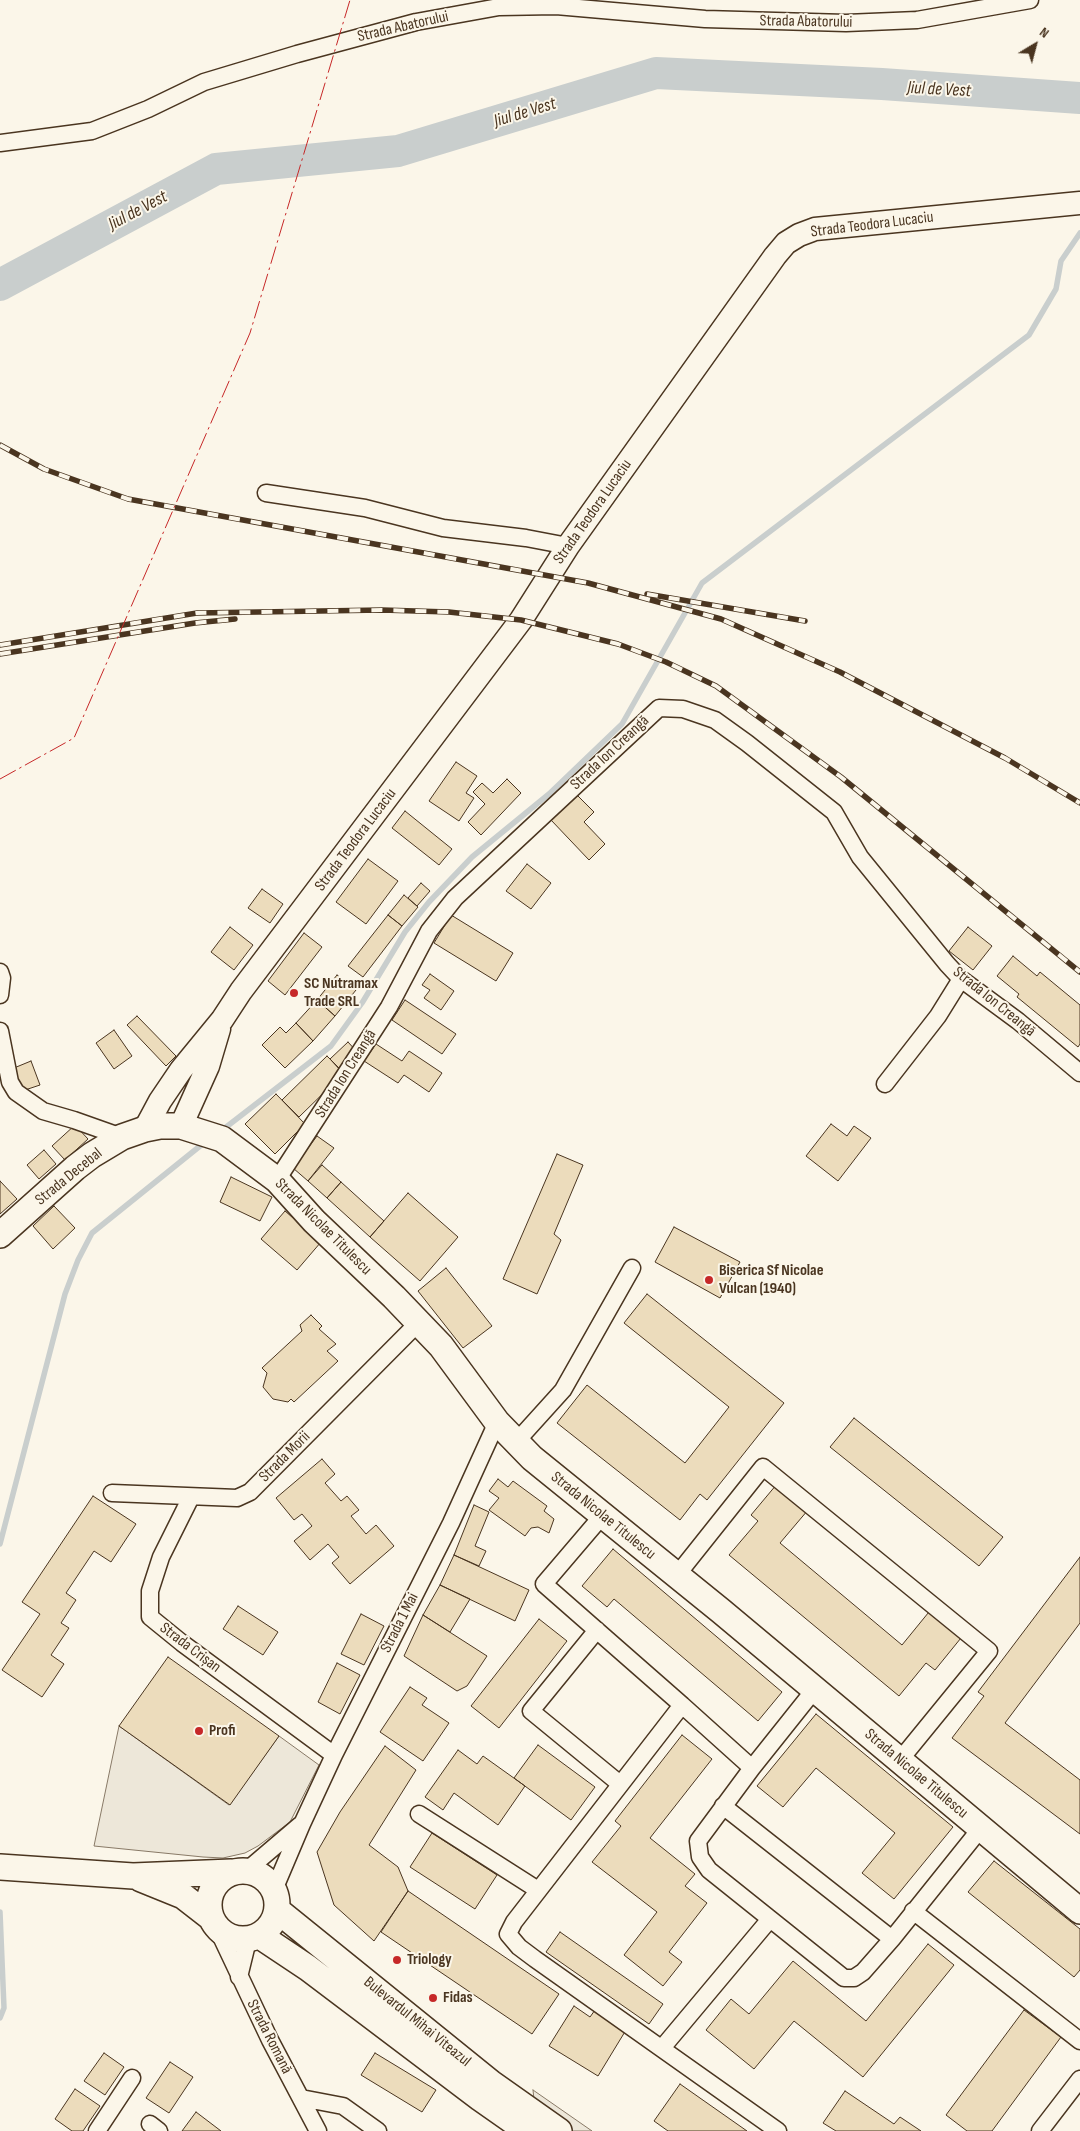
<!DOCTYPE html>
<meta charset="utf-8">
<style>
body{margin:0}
#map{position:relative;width:1080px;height:2131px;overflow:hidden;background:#fbf6e9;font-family:"Sofia Sans Condensed",sans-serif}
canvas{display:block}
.north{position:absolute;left:1010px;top:20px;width:50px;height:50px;-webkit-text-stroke:4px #fbf6e9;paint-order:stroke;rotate:37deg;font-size:14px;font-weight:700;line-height:20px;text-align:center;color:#4a3520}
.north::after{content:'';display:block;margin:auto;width:18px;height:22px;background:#4a3520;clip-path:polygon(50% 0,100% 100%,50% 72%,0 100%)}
</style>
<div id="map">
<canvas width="1080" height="2131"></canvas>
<div class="north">N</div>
</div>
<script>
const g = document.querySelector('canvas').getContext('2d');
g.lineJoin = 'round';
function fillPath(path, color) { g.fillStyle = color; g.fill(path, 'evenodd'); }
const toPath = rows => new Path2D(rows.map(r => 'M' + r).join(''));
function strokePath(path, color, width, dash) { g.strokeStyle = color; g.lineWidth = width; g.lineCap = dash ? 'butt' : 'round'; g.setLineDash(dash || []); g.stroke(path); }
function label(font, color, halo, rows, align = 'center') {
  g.font = font + ' "Sofia Sans Condensed",sans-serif'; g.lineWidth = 4; g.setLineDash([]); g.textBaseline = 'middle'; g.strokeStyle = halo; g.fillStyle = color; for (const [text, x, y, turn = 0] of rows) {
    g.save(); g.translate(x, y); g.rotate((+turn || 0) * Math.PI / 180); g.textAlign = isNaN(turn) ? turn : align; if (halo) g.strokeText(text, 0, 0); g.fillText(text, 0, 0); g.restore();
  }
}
const parking = toPath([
 [119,1726,229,1805,279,1736,319,1765,290,1822,258,1846,245,1853,223,1858,203,1857,94,1846,119,1726],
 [533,2090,592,2131,566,2131,535,2109,533,2090]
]);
fillPath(parking, '#ede7d9');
strokePath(parking, '#887966', 1);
strokePath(toPath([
 [221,1131,331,1046,362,1003,405,932,429,902,472,857,549,794,622,724,702,583,1029,335,1056,289,1061,261,1080,233],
 [0,1544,65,1294,78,1260,92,1233,205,1142],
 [0,1912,4,2008,0,2018]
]), '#c9cecd', 5.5);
strokePath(toPath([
 [0,285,216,169,398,151,656,73,882,84,1080,98]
]), '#c9cecd', 32);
const building = toPath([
 [456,762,477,776,466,793,474,798,459,821,429,801,456,762],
 [507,779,521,793,481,835,468,822,485,804,473,792,482,783,493,793,507,779],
 [577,795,594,812,584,822,605,844,589,860,551,820,577,795],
 [405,811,452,849,439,865,392,828,405,811],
 [368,859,398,881,366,924,336,902,368,859],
 [527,864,551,883,531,909,506,891,527,864],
 [421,883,430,891,417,906,408,898,421,883],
 [262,889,283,904,270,923,248,908,262,889],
 [404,895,418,907,402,926,388,915,404,895],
 [388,915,402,926,363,977,348,966,388,915],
 [451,915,513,953,496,981,434,943,451,915],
 [230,927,253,945,234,970,211,952,230,927],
 [968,927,992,946,973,970,949,951,968,927],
 [304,933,322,947,285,995,268,981,304,933],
 [1013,956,1037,976,1040,972,1080,1005,1080,1044,1078,1047,1017,997,1019,994,997,976,1013,956],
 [430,974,454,991,441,1010,424,998,430,990,422,985,430,974],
 [337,975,356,990,335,1016,317,1000,337,975],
 [317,1000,335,1016,313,1041,296,1023,317,1000],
 [405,1000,456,1034,442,1054,392,1020,405,1000],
 [137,1016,176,1056,166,1066,127,1025,137,1016],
 [296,1023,313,1041,285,1068,262,1045,280,1027,286,1033,296,1023],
 [114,1030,132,1056,114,1069,96,1043,114,1030],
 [348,1042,358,1053,340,1070,330,1059,348,1042],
 [376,1044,402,1061,409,1051,442,1073,429,1092,404,1075,398,1083,364,1061,376,1044],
 [327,1056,344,1073,299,1117,282,1100,327,1056],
 [31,1061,40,1085,22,1091,14,1068,31,1061],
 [276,1094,305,1124,275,1154,245,1124,276,1094],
 [831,1124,847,1136,854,1126,871,1138,838,1181,806,1156,831,1124],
 [75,1125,88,1139,65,1160,52,1146,75,1125],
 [317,1136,334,1148,308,1181,293,1168,317,1136],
 [44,1150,56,1164,39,1179,27,1165,44,1150],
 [557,1154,583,1165,554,1234,561,1240,537,1294,503,1279,557,1154],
 [322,1165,341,1182,327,1198,308,1181,322,1165],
 [231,1177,272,1197,260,1221,220,1202,231,1177],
 [0,1181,17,1199,0,1214,0,1181],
 [341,1182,384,1221,370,1237,327,1198,341,1182],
 [408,1193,458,1237,420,1281,370,1237,408,1193],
 [54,1206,75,1228,53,1249,33,1226,54,1206],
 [285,1211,321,1242,297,1270,261,1239,285,1211],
 [674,1227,740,1262,720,1298,655,1262,674,1227],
 [446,1268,492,1326,463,1348,418,1291,446,1268],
 [647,1294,784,1403,707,1500,700,1494,680,1520,557,1423,587,1385,685,1463,729,1407,624,1323,647,1294],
 [311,1315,322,1326,319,1329,336,1344,327,1351,338,1361,294,1402,291,1399,288,1402,273,1399,263,1387,267,1373,262,1368,302,1331,300,1325,311,1315],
 [854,1418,1003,1537,979,1566,830,1447,854,1418],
 [322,1459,335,1474,325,1483,341,1501,347,1496,359,1510,351,1516,366,1534,376,1525,394,1546,350,1584,332,1563,339,1557,328,1544,310,1560,294,1541,312,1526,302,1514,294,1520,276,1498,322,1459],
 [498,1479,508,1487,513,1481,547,1506,544,1511,554,1519,549,1533,538,1527,531,1528,525,1536,489,1510,499,1498,489,1491,498,1479],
 [777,1484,808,1510,780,1543,902,1645,933,1607,965,1633,935,1670,926,1663,899,1696,729,1555,758,1521,751,1515,777,1484],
 [93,1496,136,1524,111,1562,94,1551,66,1593,76,1600,61,1623,69,1628,51,1655,64,1664,42,1697,2,1670,40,1614,22,1602,93,1496],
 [474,1505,489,1512,475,1546,486,1551,479,1566,454,1555,474,1505],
 [613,1549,782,1692,758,1721,614,1599,607,1607,582,1586,613,1549],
 [454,1555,529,1590,515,1621,440,1585,454,1555],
 [1080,1557,1080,1623,1005,1723,1080,1780,1080,1834,952,1738,984,1696,978,1692,1080,1557],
 [440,1585,470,1599,450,1632,423,1615,440,1585],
 [238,1606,278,1632,263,1655,223,1629,238,1606],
 [361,1614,384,1626,364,1665,341,1654,361,1614],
 [423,1615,487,1656,467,1686,457,1691,404,1656,423,1615],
 [539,1619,567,1641,499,1728,471,1706,539,1619],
 [168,1657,279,1736,230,1805,119,1726,168,1657],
 [337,1663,360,1675,340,1714,318,1702,337,1663],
 [410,1687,427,1698,422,1705,449,1723,423,1761,380,1732,410,1687],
 [816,1714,953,1827,894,1899,862,1873,895,1833,816,1768,783,1807,757,1786,816,1714],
 [682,1735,712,1759,650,1838,695,1874,685,1886,707,1903,669,1952,682,1962,663,1986,624,1955,657,1912,592,1862,621,1826,615,1821,682,1735],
 [538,1745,595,1787,571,1820,514,1778,538,1745],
 [385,1746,416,1770,369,1845,398,1867,408,1891,374,1941,334,1905,317,1852,340,1812,385,1746],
 [458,1750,477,1764,483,1756,525,1786,498,1825,454,1793,443,1810,425,1797,458,1750],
 [432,1833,497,1875,475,1909,410,1867,432,1833],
 [994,1861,1080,1929,1080,1970,1074,1977,968,1892,994,1861],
 [408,1891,559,1994,532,2034,381,1932,408,1891],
 [560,1932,663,2004,649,2024,546,1952,560,1932],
 [928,1944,954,1965,863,2077,794,2021,754,2069,706,2030,731,1999,749,2014,793,1961,866,2021,928,1944],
 [574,2006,590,2017,595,2010,626,2030,598,2076,549,2046,574,2006],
 [1024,2010,1061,2037,992,2131,967,2131,946,2115,1024,2010],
 [104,2053,124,2067,105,2095,84,2081,104,2053],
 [375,2053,436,2090,422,2112,361,2075,375,2053],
 [170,2062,193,2077,169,2113,146,2098,170,2062],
 [680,2084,747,2131,668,2131,654,2121,680,2084],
 [75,2089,100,2106,83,2131,72,2131,55,2119,75,2089],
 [845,2091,894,2124,900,2117,921,2131,836,2131,823,2123,845,2091],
 [196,2112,221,2131,182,2131,196,2112]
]);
fillPath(building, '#ecdcbc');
strokePath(building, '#4a3520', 1);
const street = toPath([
 [0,143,92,131,148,109,204,82,297,54,416,22,499,7,556,6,705,19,846,23,917,20,1030,0],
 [266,493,365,508,443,528,526,538,568,546],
 [0,972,2,978,0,995],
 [0,1031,10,1082,16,1092,43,1111,74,1120,122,1137],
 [885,1084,938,1016,961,979],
 [277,1180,389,1007,429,931,455,898,659,708,683,709,715,720,747,743,834,812,860,857,947,964,961,979,1018,1021,1080,1073],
 [516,1442,563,1390,632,1268],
 [112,1493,237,1498,250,1492,418,1323],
 [191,1497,161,1557,150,1591,150,1617,182,1643,334,1755],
 [602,1516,544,1584,682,1705,514,1922,508,1934,519,1947,535,1959,778,2131],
 [677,1575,763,1467,989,1651,900,1760],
 [597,1630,531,1711,620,1784],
 [815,1689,752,1768,698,1841,700,1857,709,1870,844,1978,854,1978,863,1972,892,1939,981,1828],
 [682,1705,752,1768],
 [723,1806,892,1939],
 [419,1814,538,1890],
 [246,1871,300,1825],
 [274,1890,302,1824,334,1755,451,1523,497,1422],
 [913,1911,1080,2041],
 [217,1928,270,2040,318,2131],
 [239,1977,248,1940],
 [662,2048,770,1919],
 [301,2098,343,2106,378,2131],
 [150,2124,159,2131],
 [97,2131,132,2078],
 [1040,2131,1080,2079]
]);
const secondary = toPath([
 [181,1126,208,1066,219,1029],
 [145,1129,160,1101,181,1070,222,1020,241,991,521,620,568,546,775,256,786,243,799,235,815,229,1080,203]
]);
const primary = toPath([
 [0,1235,75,1168,92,1155,122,1137,145,1129,160,1126,181,1126,222,1139,277,1180,314,1221,394,1297,441,1346,497,1422,532,1458,721,1611,1080,1911],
 [0,1867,133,1876,231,1872],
 '209 1905a34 34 0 1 1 68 0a34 34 0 1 1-68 0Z',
 [141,1879,183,1896,210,1917],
 [277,1910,491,2083,559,2131],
 [260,1936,308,1968,480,2098,527,2131]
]);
strokePath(street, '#4a3520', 19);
strokePath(secondary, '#4a3520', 25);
strokePath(primary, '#4a3520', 28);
strokePath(street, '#fbf6e9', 16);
strokePath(secondary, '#fbf6e9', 22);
strokePath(primary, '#fbf6e9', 25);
const rail = toPath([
 [0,445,44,469,128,499,588,583,721,619,840,672,1005,758,1080,803],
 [647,594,805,621],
 [0,645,197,613,382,610,449,612,521,620,618,644,666,662,716,686,841,777,1080,972],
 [0,654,195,623,235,619]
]);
strokePath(rail, '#4a3520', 5.5);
strokePath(rail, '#fbf6e9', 4, [11]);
strokePath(toPath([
 [0,779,74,738,250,333,350,0]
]), '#c62828', 1, [18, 4, 2.5, 4]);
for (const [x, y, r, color] of [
 [294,993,5,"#c62828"],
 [709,1280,5,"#c62828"],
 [199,1731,5,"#c62828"],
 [397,1960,5,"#c62828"],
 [433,1998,5,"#c62828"]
]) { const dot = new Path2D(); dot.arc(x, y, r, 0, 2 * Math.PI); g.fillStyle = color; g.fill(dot); strokePath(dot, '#fbf6e9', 2); }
label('16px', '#4a3520', '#fbf6e9', [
 ["Strada Abatorului",806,22,1],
 ["Strada Abatorului",403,27,-13],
 ["Strada Teodora Lucaciu",872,225,-7],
 ["Strada Teodora Lucaciu",593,512,-55],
 ["Strada Ion Creangă",610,753,-43],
 ["Strada Teodora Lucaciu",356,840,-53],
 ["Strada Ion Creangă",994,1002,39],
 ["Strada Ion Creangă",346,1074,-58],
 ["Strada Decebal",69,1177,-39],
 ["Strada Nicolae Titulescu",323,1227,45],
 ["Strada Morii",285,1457,-45],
 ["Strada Nicolae Titulescu",603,1516,39],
 ["Strada 1 Mai",400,1623,-63],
 ["Strada Crișan",190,1648,37],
 ["Strada Nicolae Titulescu",916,1774,40],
 ["Bulevardul Mihai Viteazul",417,2022,39],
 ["Strada Romană",269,2037,63]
]);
label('bold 16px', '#4a3520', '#fbf6e9', [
 ["SC Nutramax",304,984],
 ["Trade SRL",304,1002],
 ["Biserica Sf Nicolae",719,1271],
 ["Vulcan (1940)",719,1289],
 ["Profi",209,1731],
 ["Triology",407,1960],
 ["Fidas",443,1998]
], 'left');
label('italic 18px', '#4a3520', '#fbf6e9', [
 ["Jiul de Vest",939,90,3],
 ["Jiul de Vest",525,113,-17],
 ["Jiul de Vest",138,211,-28]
]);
</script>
